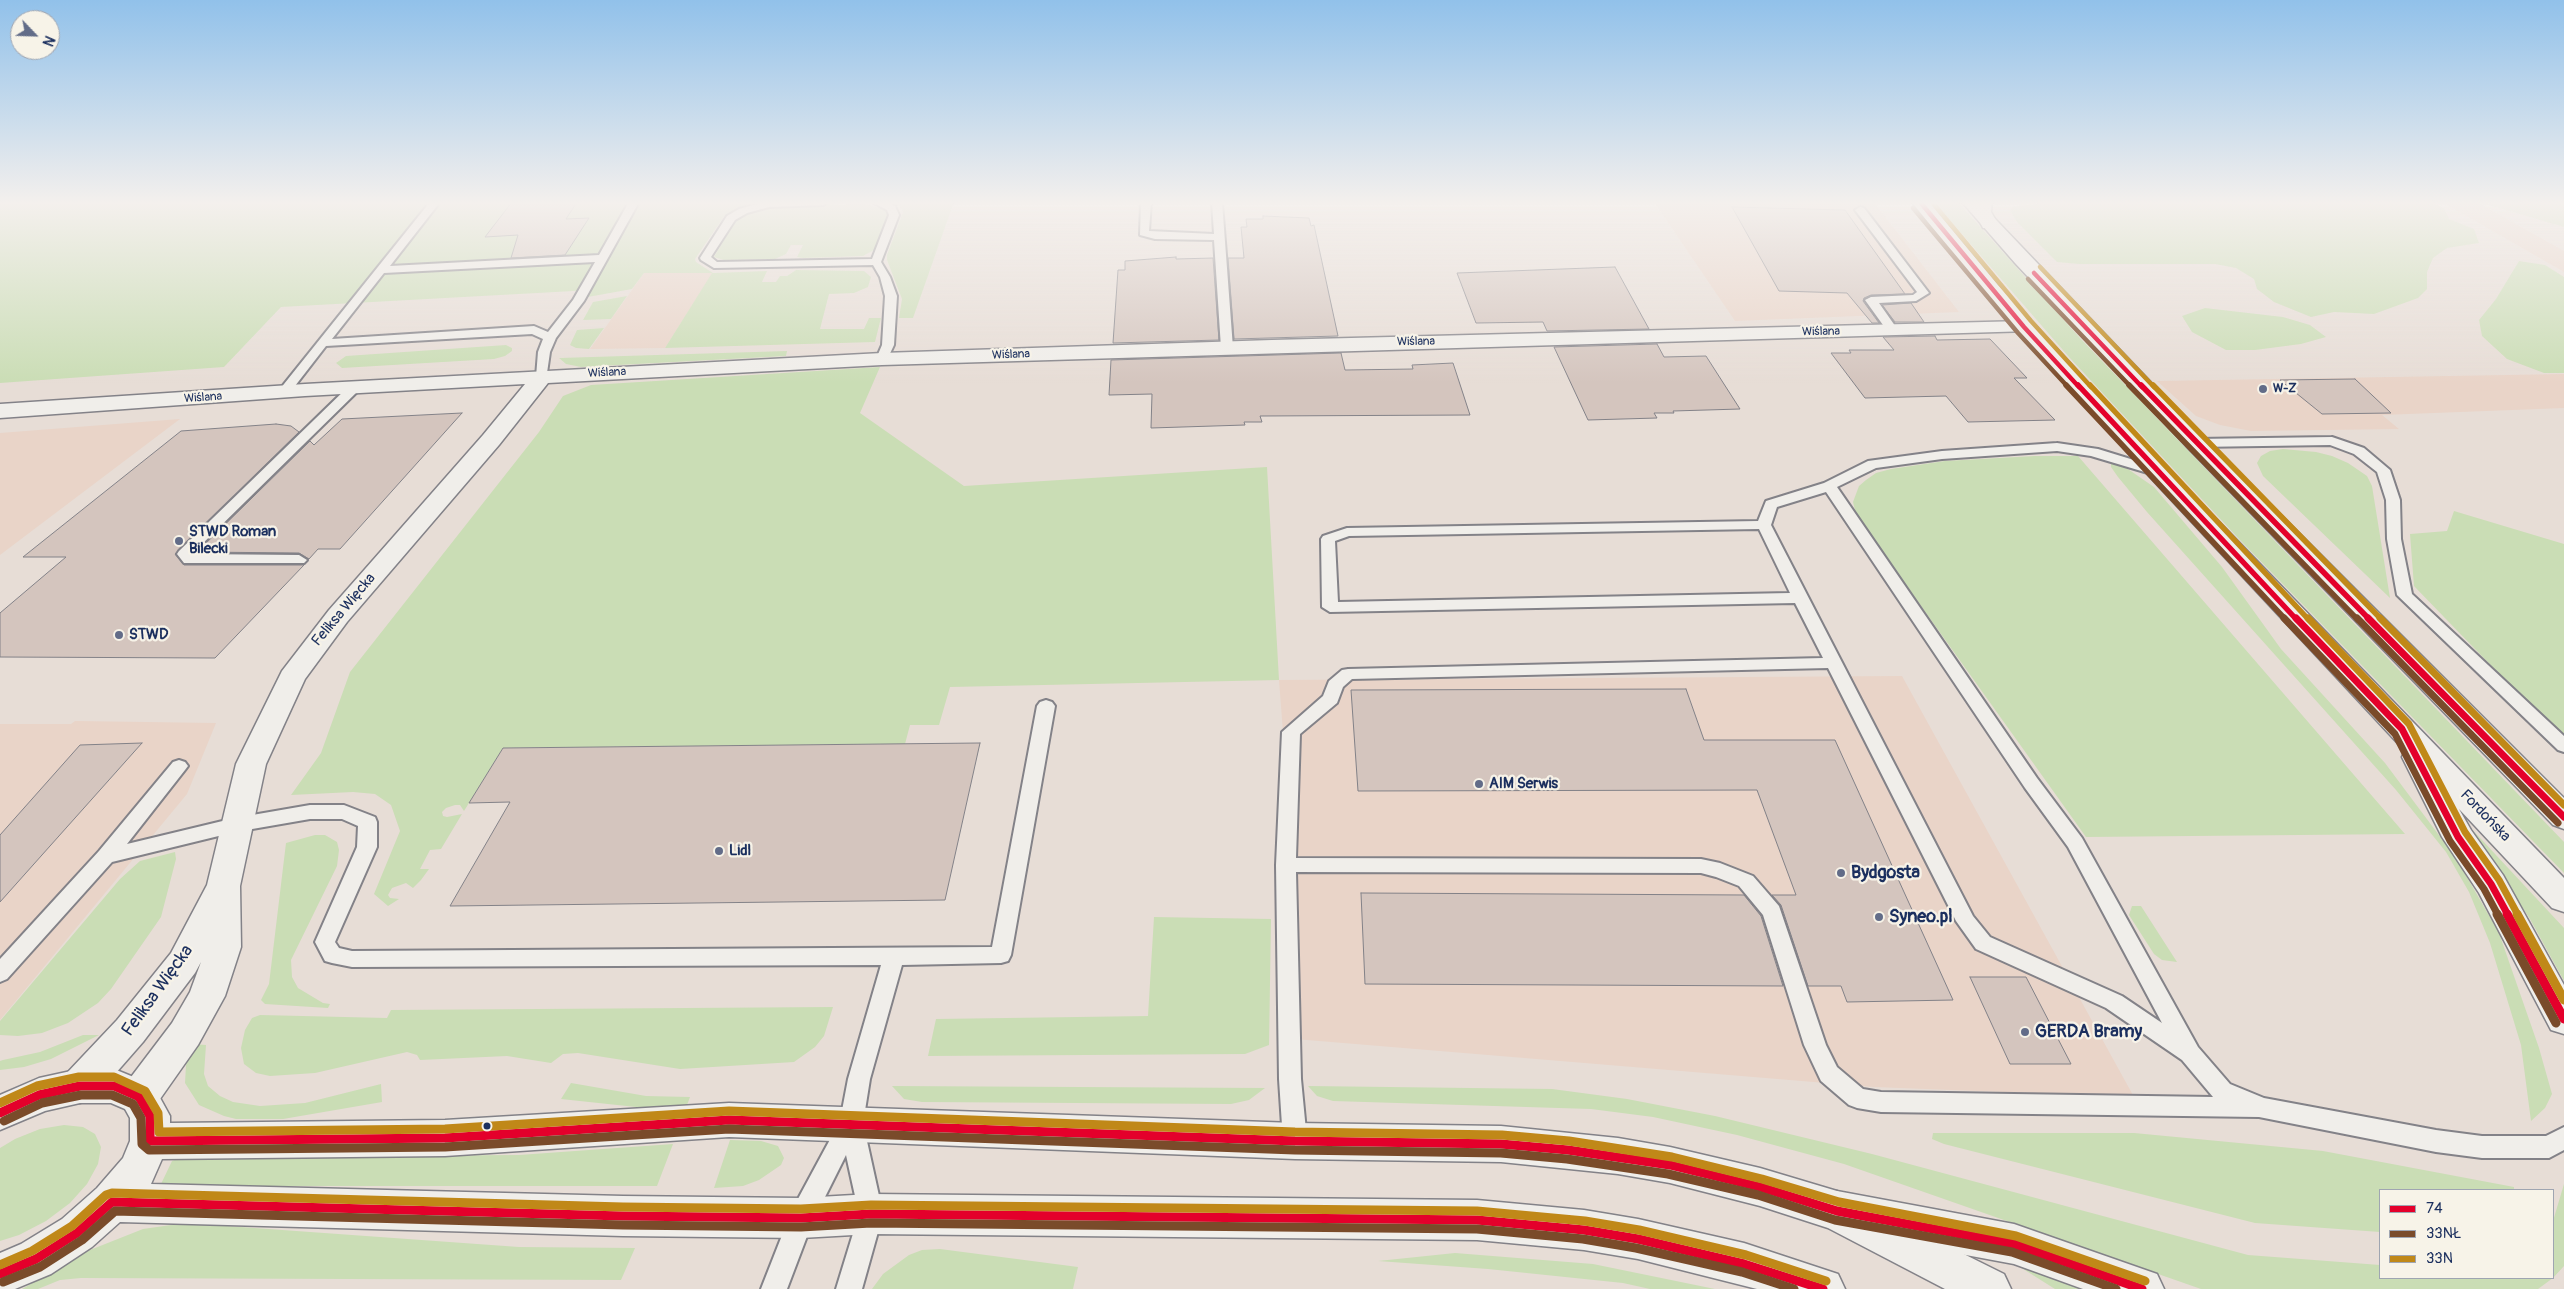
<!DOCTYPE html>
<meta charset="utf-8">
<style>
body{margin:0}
#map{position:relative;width:2564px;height:1289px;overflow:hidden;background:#e7ddd6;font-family:Pangolin,sans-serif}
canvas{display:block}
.legend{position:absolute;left:2379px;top:1189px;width:175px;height:90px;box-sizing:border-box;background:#f7f3e8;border:1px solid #9fa5b1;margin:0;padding:6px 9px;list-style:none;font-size:15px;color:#1b2f5e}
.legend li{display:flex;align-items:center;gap:10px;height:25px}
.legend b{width:25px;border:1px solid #9fa5b1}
.north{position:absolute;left:10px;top:10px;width:50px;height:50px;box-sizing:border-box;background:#f7f3e8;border:1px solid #9fa5b1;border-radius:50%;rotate:114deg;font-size:14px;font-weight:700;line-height:20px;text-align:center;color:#1b2f5e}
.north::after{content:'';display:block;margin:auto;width:18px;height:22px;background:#626c88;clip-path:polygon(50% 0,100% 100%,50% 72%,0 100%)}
</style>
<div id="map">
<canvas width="2564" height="1289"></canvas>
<ul class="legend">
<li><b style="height:6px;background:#e4002b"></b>74</li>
<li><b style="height:6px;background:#7a4b2a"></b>33NŁ</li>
<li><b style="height:6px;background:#c08818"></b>33N</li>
</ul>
<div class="north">N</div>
</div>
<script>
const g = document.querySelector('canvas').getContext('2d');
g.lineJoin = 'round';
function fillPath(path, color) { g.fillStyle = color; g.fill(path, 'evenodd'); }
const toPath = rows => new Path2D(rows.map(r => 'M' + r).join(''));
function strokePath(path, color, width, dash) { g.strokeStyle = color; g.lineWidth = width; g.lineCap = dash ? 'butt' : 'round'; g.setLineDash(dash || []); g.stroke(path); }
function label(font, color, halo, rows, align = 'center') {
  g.font = font + ' Pangolin,sans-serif'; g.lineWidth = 4.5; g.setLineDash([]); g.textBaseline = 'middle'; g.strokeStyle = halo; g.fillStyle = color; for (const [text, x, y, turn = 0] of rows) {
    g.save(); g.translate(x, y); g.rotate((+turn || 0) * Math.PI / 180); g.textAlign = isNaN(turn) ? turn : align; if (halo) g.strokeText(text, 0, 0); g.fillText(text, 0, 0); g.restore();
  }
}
fillPath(toPath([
 [1654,202,1874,202,1959,312,1735,321],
 [2442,202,2477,202,2564,251,2564,272],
 [644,273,713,273,665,348,590,349],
 [2564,374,2564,408,2382,415,2399,429,2251,431,2220,425,2196,416,2157,381],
 [180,419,0,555,0,433],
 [1902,676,2134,1097,1874,1087,1295,1039,1289,811,1279,680],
 [75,721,216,723,187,794,0,1020,0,724,71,724]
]), '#e9d4c8');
fillPath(toPath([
 [0,202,761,202,741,208,723,218,695,259,696,262,713,273,767,271,762,282,776,282,780,276,787,276,796,270,864,271,871,277,868,287,854,293,829,294,820,329,864,329,869,318,881,318,875,342,665,348,712,273,644,273,632,289,588,297,592,290,281,307,224,367,0,383],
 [890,202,954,202,913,318,899,318,902,299,887,260,887,255,903,212,899,206],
 [1934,202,1958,202,2080,338,2564,842,2564,873,2240,540,2069,357],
 [2429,202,2444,208,2449,219,2474,229,2479,243,2447,248,2433,258,2427,272,2427,289,2418,298,2374,314,2334,312,2311,317,2274,302,2257,289,2254,279,2236,268,2215,264,2079,264,2057,262,2017,222,2010,211,2012,207,2042,203],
 [2487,202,2564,202,2564,227,2492,206],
 [865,204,885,209,889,216,874,250,863,256,803,258,797,257,803,245,791,245,786,254,775,259,724,260,714,257,735,221,750,211,785,205],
 [2519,261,2545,265,2564,277,2564,373,2544,373,2507,359,2482,336,2479,320,2496,299],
 [627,296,611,319,583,320,593,302],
 [2205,308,2283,317,2310,325,2326,337,2301,344,2255,350,2226,350,2192,332,2182,316],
 [604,328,589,349,576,348,570,345,577,330],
 [506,345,512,348,512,351,505,356,494,359,342,368,336,363,346,356],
 [787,351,786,356,581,367,566,364,559,358],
 [880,367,860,413,964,486,1267,467,1279,680,950,687,939,725,910,725,905,744,503,748,464,811,460,805,455,805,446,808,442,812,443,816,447,817,462,814,441,849,430,850,420,869,429,869,421,880,413,888,406,883,392,888,388,895,390,898,399,899,388,906,374,894,400,831,391,805,375,794,353,792,291,795,321,753,350,672,539,432,563,396,591,385],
 [2283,449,2316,452,2332,456,2348,463,2367,476,2372,486,2390,598,2263,476,2257,463,2261,456,2270,451],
 [2035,456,2078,456,2405,834,2086,837,1866,529,1855,510,1853,502,1859,486,1866,480,1876,473,1891,469,1945,461],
 [2111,463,2125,467,2154,487,2222,567,2281,649,2385,763,2456,858,2499,933,2539,1048,2552,1094,2545,1108,2531,1121,2521,1045,2490,943,2469,892,2446,852,2396,790,2147,512,2118,477,2111,467],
 [2454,511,2564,544,2564,741,2414,586,2410,534,2447,531],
 [2468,825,2564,928,2564,981,2530,919],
 [315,835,325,835,337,842,339,850,337,866,291,960,292,977,298,988,323,1003,330,1004,328,1008,265,1004,261,1000,269,984,286,843],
 [175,852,176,859,161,917,111,989,98,1003,68,1023,42,1033,18,1036,0,1035,0,1021,120,879,140,861],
 [2132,906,2141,906,2177,962,2162,960,2154,954,2129,915],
 [1154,917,1271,919,1269,1045,1245,1054,928,1056,936,1019,1148,1016],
 [833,1007,824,1036,815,1047,794,1062,680,1069,578,1053,563,1054,551,1063,507,1056,420,1060,417,1055,407,1052,315,1073,270,1076,256,1073,244,1064,241,1048,245,1030,252,1018,260,1015,387,1018,391,1010],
 [83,1035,99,1035,51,1059,24,1067,0,1070,0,1061,3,1060,40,1052],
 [192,1044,206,1045,204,1074,208,1086,220,1096,233,1102,260,1106,305,1103,381,1084,382,1102,283,1119,236,1119,224,1116,199,1105,185,1083,186,1065],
 [571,1083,646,1096,690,1097,686,1108,664,1110,561,1099],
 [892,1086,1265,1088,1249,1100,1231,1104,922,1102,904,1099],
 [1308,1086,1552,1089,1627,1099,1715,1116,1872,1154,2248,1255,2380,1265,2380,1278,2553,1278,2538,1289,2201,1289,1844,1164,1737,1135,1653,1117,1591,1109,1333,1101,1317,1096],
 [64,1125,83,1127,95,1134,101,1147,98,1164,87,1184,70,1203,46,1221,19,1235,0,1241,0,1148,15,1139,40,1129],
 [1933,1133,2134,1133,2323,1151,2514,1187,2514,1190,2380,1190,2380,1232,2255,1223,1944,1144,1932,1139],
 [730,1140,761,1141,778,1146,784,1158,781,1165,759,1180,743,1186,714,1188],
 [673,1144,657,1186,164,1186,161,1184,172,1161,181,1157,519,1155],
 [2564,1184,2564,1266,2553,1278,2553,1221],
 [185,1223,519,1247,635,1248,621,1280,81,1278,60,1280,38,1289,22,1289,90,1250,143,1229],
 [940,1249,1078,1267,1073,1289,872,1289,883,1274,909,1255,922,1250],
 [1455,1253,1593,1264,1715,1289,1650,1289,1623,1283,1488,1269,1378,1261],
 [2020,1267,2081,1289,2055,1289]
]), '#caddb5');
const building = toPath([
 [512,202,577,202,566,219,589,218,565,255,511,258,518,235,485,237,512,202],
 [1732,207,1845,210,1905,294,1871,295,1864,298,1863,301,1879,323,1872,323,1847,293,1779,291,1732,207],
 [1263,216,1309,218,1311,226,1314,225,1338,336,1234,339,1228,258,1244,258,1241,227,1247,227,1246,219,1263,219,1263,216],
 [1176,257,1176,259,1213,258,1219,340,1113,343,1118,270,1125,270,1125,261,1176,257],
 [1615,267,1649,329,1547,331,1543,322,1476,323,1457,273,1615,267],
 [1911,303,1924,322,1895,322,1882,305,1911,303],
 [1935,336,1937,340,1990,339,2027,378,2014,378,2055,420,1968,422,1946,396,1865,398,1831,353,1851,353,1849,350,1894,350,1883,337,1935,336],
 [1657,344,1664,357,1706,356,1740,409,1673,411,1674,413,1654,413,1657,418,1588,420,1554,347,1657,344],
 [1341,353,1345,370,1413,369,1412,365,1453,363,1470,415,1260,416,1262,422,1244,422,1245,425,1151,428,1152,394,1109,395,1111,360,1341,353],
 [2355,379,2391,413,2322,414,2280,380,2355,379],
 [462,413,340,549,318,549,309,559,299,553,197,552,310,441,314,445,342,419,462,413],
 [276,424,291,426,299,432,175,554,184,565,304,565,215,658,0,657,0,613,66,557,23,557,181,431,276,424],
 [1686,689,1704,740,1835,740,1953,1000,1847,1002,1841,986,1808,986,1781,905,1772,895,1796,895,1757,790,1358,791,1351,690,1686,689],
 [142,743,0,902,0,835,80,745,142,743],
 [980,743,945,900,450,906,510,802,469,803,503,748,980,743],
 [1361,893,1744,895,1761,916,1783,986,1365,984,1361,893],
 [1970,977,2026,977,2071,1064,2010,1064,1970,977]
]);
fillPath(building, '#d4c5be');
strokePath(building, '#838288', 1);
const service = toPath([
 [430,202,440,202,390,266,599,255,629,202,639,202,584,301,556,338,550,352,546,380,538,380,536,377,538,352,543,339,532,334,326,346,288,395,280,395,278,392,280,389,430,202],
 [595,262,573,300,548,332,534,326,332,339,384,273,595,262],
 [764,202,828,202,823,205,769,207,747,213,735,220,711,257,717,262,872,259,889,215,887,210,872,202,886,202,895,206,899,215,881,262,890,277,897,296,894,345,886,362,878,362,876,359,882,345,885,296,880,277,873,265,714,268,701,260,700,258,727,216,739,209,764,202],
 [1141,202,1151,202,1149,231,1214,234,1212,202,1222,202,1233,348,1231,351,1223,351,1221,348,1214,240,1155,239,1140,235,1141,202],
 [1860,207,1864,208,1929,293,1916,301,1879,303,1898,330,1896,332,1888,332,1865,300,1871,297,1913,295,1917,292,1855,210,1860,207],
 [354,384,358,385,360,388,358,391,192,554,299,555,307,560,304,563,184,563,177,554,179,551,350,385,354,384],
 [2332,437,2364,448,2390,470,2400,500,2401,539,2412,594,2564,736,2564,752,2558,750,2397,595,2387,539,2386,500,2377,472,2354,454,2330,445,2196,447,2189,443,2196,439,2332,437],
 [2057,443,2098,449,2163,469,2165,472,2158,476,2091,456,2057,451,1942,459,1876,468,1837,487,2037,778,2082,838,2198,1047,2230,1084,2264,1098,2436,1130,2482,1136,2546,1136,2564,1127,2564,1150,2549,1158,2482,1158,2436,1152,2259,1117,1881,1112,1857,1108,1849,1105,1821,1081,1804,1045,1763,915,1739,886,1716,877,1701,873,1296,872,1301,1079,1307,1141,1303,1149,1295,1152,1287,1149,1283,1141,1279,1079,1276,865,1282,732,1323,696,1329,681,1342,670,1348,669,1823,658,1795,603,1330,612,1322,607,1321,539,1323,536,1347,528,1758,521,1766,501,1824,483,1868,461,1942,451,2057,443],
 [1826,492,2025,788,2068,847,2162,1023,2122,996,1990,937,1973,916,1771,525,1777,507,1826,492],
 [1759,529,1790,593,1338,602,1335,541,1349,536,1759,529],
 [1828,668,1956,921,1976,949,2106,1008,2182,1060,2213,1097,1881,1092,1863,1089,1837,1067,1826,1045,1779,906,1753,876,1720,863,1701,859,1296,858,1300,734,1337,703,1343,687,1352,679,1828,668],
 [1046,700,1052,702,1055,706,1011,955,1008,961,1001,963,902,965,870,1079,863,1123,883,1214,862,1289,836,1289,859,1214,846,1155,812,1223,787,1289,761,1289,792,1210,840,1121,848,1079,881,965,352,967,332,963,325,961,315,942,357,847,358,826,342,819,310,819,235,832,112,862,7,979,0,982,0,959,99,851,173,762,179,760,185,762,188,766,185,770,127,844,235,818,310,805,344,805,375,817,377,822,377,847,335,942,339,948,352,951,992,947,1037,706,1040,702,1046,700]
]);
const minor = toPath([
 [1976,202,1992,202,1991,212,1998,224,1995,228,1983,228,1975,212,1976,202],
 [2024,321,2031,323,2034,327,2031,331,882,365,548,383,499,445,347,622,305,679,266,764,240,886,241,947,225,996,198,1045,153,1109,139,1114,125,1109,120,1097,125,1085,172,1023,190,992,201,962,195,973,143,1042,94,1098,80,1103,66,1098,61,1086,66,1074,117,1020,171,953,207,885,236,764,282,671,329,610,483,435,525,384,305,396,0,418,0,404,305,384,882,353,1272,340,2024,321]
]);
const tertiary = toPath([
 [80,1069,114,1069,153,1085,170,1116,170,1123,445,1120,729,1103,1295,1123,1501,1126,1618,1138,1670,1147,1760,1168,1837,1191,2004,1274,2011,1289,1945,1289,1828,1228,1760,1206,1670,1183,1618,1174,1501,1162,1295,1159,729,1137,445,1156,162,1159,151,1184,623,1196,801,1198,871,1194,1477,1200,1584,1210,1638,1219,1744,1243,1838,1274,1845,1289,1757,1289,1638,1259,1584,1250,1477,1240,871,1234,801,1238,623,1236,120,1222,92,1247,51,1274,15,1289,0,1289,0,1253,21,1244,62,1219,97,1188,123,1158,130,1141,130,1118,125,1109,111,1103,80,1103,45,1111,0,1130,0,1095,39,1078,80,1069]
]);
const primary = toPath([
 [1912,202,1929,202,1998,285,2166,467,2564,878,2564,912,2552,908,2459,809,2471,830,2503,875,2564,985,2564,1034,2551,1030,2479,893,2442,837,2402,757,2405,751,2150,477,1984,293,1912,202],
 [1962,202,1979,202,2204,438,2564,798,2564,829,2553,825,2188,448,2015,263,1962,202],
 [1837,1191,2014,1224,2157,1274,2164,1289,2083,1289,2014,1264,1837,1231,1822,1225,1816,1211,1822,1197,1837,1191]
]);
strokePath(service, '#838288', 4);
strokePath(minor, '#838288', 3);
strokePath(tertiary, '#838288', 3);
strokePath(primary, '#838288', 3);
fillPath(service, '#f0eeea');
fillPath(minor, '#f0eeea');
fillPath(tertiary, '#f0eeea');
fillPath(primary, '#f0eeea');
strokePath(toPath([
 [1920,202,2024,327,2079,387],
 [2034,273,2142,387]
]), '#e4002b', 4.5);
strokePath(toPath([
 [2078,385,2297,620],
 [2141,385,2370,620]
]), '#e4002b', 5.5);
strokePath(toPath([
 [2296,618,2402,729,2458,837,2491,884,2508,915],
 [2368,618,2564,817]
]), '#e4002b', 7);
strokePath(toPath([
 [2507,914,2564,1019],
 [0,1113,39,1095,80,1086,114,1086,139,1097,150,1116,150,1141,445,1138,729,1120,1295,1141,1501,1144,1568,1150,1670,1165,1760,1187,1837,1211,2014,1244,2142,1289],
 [0,1274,36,1259,77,1233,112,1202,623,1216,801,1218,871,1214,1477,1220,1584,1230,1638,1239,1744,1264,1823,1289]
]), '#e4002b', 9);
strokePath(toPath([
 [1913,208,2018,333,2068,387],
 [2028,279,2131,387]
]), '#7a4b2a', 4.5);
strokePath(toPath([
 [2066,385,2286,620],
 [2129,385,2358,620]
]), '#7a4b2a', 5.5);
strokePath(toPath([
 [2284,618,2395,734,2450,841,2484,889,2498,915],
 [2357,618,2558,823]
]), '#7a4b2a', 7);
strokePath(toPath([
 [2497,914,2556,1023],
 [4,1121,42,1103,81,1095,112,1095,133,1104,141,1118,142,1144,149,1150,445,1147,729,1129,1295,1150,1501,1153,1567,1159,1668,1174,1758,1195,1835,1220,2012,1252,2116,1289],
 [3,1282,40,1267,82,1240,115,1211,623,1225,801,1227,871,1223,1477,1229,1583,1239,1636,1248,1742,1272,1794,1289]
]), '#7a4b2a', 9);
strokePath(toPath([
 [1932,202,2031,321,2091,387],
 [2040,267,2154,387]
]), '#c08818', 4.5);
strokePath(toPath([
 [2090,385,2309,620],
 [2153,385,2382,620]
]), '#c08818', 5.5);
strokePath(toPath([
 [2308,618,2409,724,2465,832,2499,880,2518,915],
 [2380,618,2564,805]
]), '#c08818', 7);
strokePath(toPath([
 [2517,914,2564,1000],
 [0,1103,37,1086,79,1077,114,1077,145,1091,158,1113,159,1132,445,1129,729,1111,1295,1132,1502,1135,1569,1141,1672,1157,1762,1179,1839,1202,2016,1236,2145,1281],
 [0,1265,32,1251,72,1226,106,1195,112,1193,623,1207,801,1209,871,1205,1477,1211,1585,1221,1639,1230,1746,1255,1826,1281]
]), '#c08818', 9);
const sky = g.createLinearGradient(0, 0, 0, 383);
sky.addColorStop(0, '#91c1ea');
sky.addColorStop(0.53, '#f4f0ed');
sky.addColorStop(1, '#f4f0ed00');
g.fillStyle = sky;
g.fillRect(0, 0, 2564, 383);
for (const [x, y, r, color] of [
 [2263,389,5,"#626c88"],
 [179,541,5,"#626c88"],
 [119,635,5,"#626c88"],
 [1479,784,5,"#626c88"],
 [719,851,5,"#626c88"],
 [1841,873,5,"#626c88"],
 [1879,917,5,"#626c88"],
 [2025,1032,5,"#626c88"],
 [487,1126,4.5,"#1b2f5e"]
]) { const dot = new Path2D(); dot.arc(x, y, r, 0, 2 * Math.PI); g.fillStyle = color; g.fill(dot); strokePath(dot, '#f7f3e8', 2); }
label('12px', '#1b2f5e', '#f7f3e8', [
 ["Wiślana",1821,332,-1],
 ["Wiślana",1416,342,-1],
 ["Wiślana",1011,355,-2],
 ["Wiślana",607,373,-3],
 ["Wiślana",203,398,-4]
]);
label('bold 12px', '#1b2f5e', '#f7f3e8', [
 ["W-Z",2273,389]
], 'left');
label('bold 15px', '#1b2f5e', '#f7f3e8', [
 ["STWD Roman",189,532],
 ["Bilecki",189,549],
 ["STWD",129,635],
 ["AIM Serwis",1489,784],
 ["Lidl",729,851]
], 'left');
label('15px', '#1b2f5e', '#f7f3e8', [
 ["Feliksa Więcka",344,610,-50],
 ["Fordońska",2485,816,46]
]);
label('bold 18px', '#1b2f5e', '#f7f3e8', [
 ["Bydgosta",1851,873],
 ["Syneo.pl",1889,917],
 ["GERDA Bramy",2035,1032]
], 'left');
label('18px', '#1b2f5e', '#f7f3e8', [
 ["Feliksa Więcka",158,991,-54]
]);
</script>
